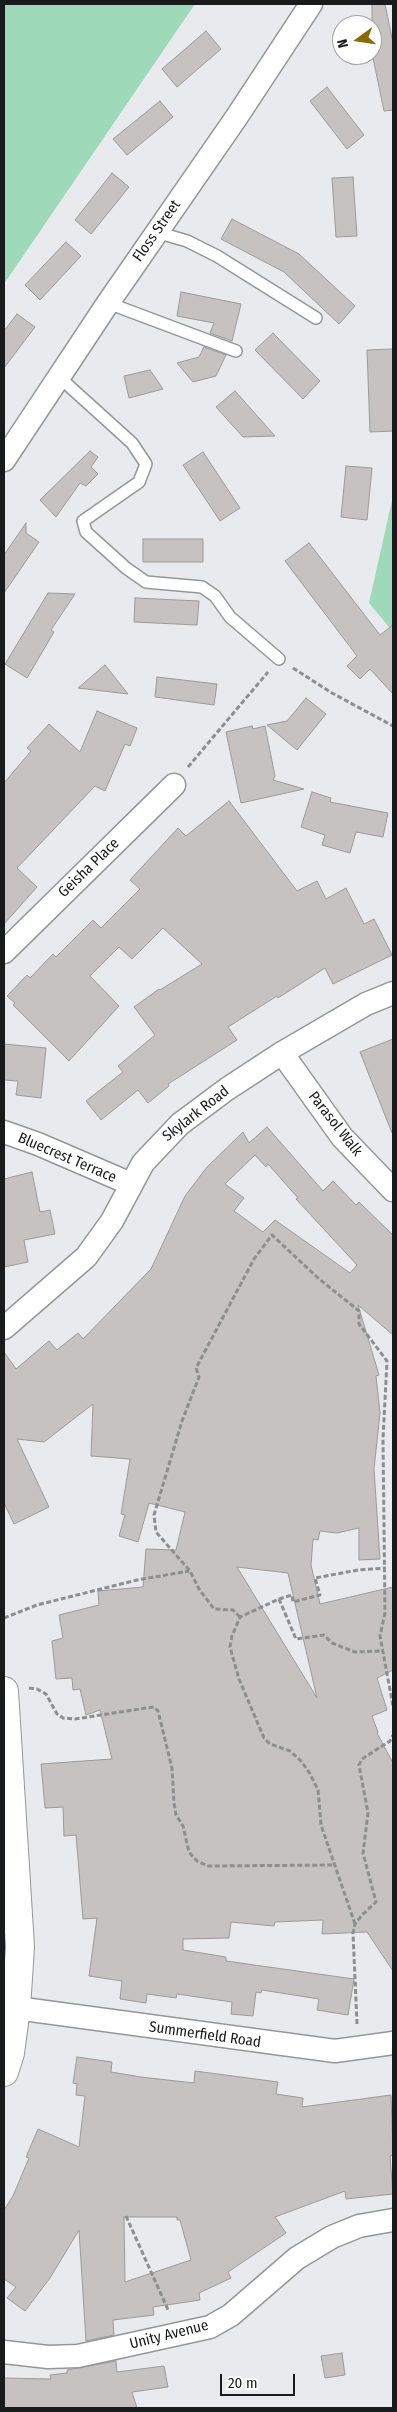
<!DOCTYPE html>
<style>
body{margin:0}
#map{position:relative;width:397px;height:2412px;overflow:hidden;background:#e8eaed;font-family:"Fira Sans Condensed",sans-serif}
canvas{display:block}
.frame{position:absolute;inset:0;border:5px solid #191a1b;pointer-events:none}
.north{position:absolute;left:332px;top:15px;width:50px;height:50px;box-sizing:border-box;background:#fff;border:1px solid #a3a3a4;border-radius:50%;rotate:256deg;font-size:14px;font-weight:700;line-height:20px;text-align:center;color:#191a1b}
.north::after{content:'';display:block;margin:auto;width:18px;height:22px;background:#896b0a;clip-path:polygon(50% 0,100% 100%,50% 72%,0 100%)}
.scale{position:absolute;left:220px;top:2374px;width:75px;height:22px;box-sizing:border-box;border:2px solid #191a1b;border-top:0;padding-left:6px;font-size:15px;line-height:18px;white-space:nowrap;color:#191a1b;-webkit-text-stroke:4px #fff;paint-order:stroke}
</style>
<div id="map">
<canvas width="397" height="2412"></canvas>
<div class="frame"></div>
<div class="north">N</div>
<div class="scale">20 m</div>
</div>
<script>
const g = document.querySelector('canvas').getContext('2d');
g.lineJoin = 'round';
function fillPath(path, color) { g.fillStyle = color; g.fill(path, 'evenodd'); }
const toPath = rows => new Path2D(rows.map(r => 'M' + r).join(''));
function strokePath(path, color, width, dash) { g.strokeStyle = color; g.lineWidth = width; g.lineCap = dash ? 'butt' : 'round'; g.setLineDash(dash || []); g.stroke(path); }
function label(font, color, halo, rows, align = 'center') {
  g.font = font + ' "Fira Sans Condensed",sans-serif'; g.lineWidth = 4; g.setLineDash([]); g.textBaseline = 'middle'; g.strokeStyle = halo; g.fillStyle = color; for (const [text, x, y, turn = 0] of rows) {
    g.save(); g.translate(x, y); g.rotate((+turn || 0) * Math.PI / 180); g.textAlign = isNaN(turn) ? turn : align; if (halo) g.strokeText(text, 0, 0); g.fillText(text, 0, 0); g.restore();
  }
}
fillPath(toPath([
 [4,4,195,4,4,284],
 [393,496,393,632,369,603]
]), '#9edab9');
const building = toPath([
 [372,4,385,4,393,43,393,110,384,111,372,53,372,4],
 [206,31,221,49,177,87,162,69,206,31],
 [327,87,364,135,347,149,310,101,327,87],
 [160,101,173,117,127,155,113,139,160,101],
 [112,173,129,187,91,234,75,220,112,173],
 [353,177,357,236,336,237,332,178,353,177],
 [232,219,299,254,355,306,339,324,284,272,221,239,232,219],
 [66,242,81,256,40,300,25,285,66,242],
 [181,292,241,304,232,341,210,333,214,323,177,316,181,292],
 [17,314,35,327,4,368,4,331,17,314],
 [273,333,320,381,303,399,255,350,273,333],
 [204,347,226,355,216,376,193,382,177,363,199,357,204,347],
 [393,349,393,431,370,432,367,350,393,349],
 [150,370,163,389,129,398,124,376,150,370],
 [235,391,275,436,243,437,216,407,235,391],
 [90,451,98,457,91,467,98,474,86,486,80,483,56,517,40,500,90,451],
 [203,452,240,508,220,521,183,465,203,452],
 [346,466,372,468,367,520,341,517,346,466],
 [26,523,26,533,39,542,4,593,4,555,26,523],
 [143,539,203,539,203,562,143,562,143,539],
 [309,543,380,635,393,625,393,694,370,669,360,679,347,666,357,656,285,561,309,543],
 [48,593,75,594,51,630,54,632,27,678,5,664,48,593],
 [135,598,199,601,197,625,134,622,135,598],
 [105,665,128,694,78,688,105,665],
 [157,677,217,684,214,705,155,697,157,677],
 [306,698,326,714,297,750,267,725,287,721,306,698],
 [97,711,137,728,130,746,125,744,105,791,95,786,17,868,37,887,4,924,4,783,31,751,27,748,49,724,80,752,97,711],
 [252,726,253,729,265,726,275,776,273,780,304,789,241,803,226,732,252,726],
 [312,792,331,798,330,802,388,813,383,837,356,832,350,853,322,845,325,835,301,827,312,792],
 [229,801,297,891,317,881,326,899,346,888,364,924,374,919,392,955,333,984,325,968,278,998,277,996,228,1027,237,1040,168,1084,169,1086,148,1103,138,1090,101,1120,86,1101,123,1072,118,1066,155,1035,134,1007,159,989,160,990,202,964,163,928,132,959,119,947,90,976,119,1006,69,1061,13,1005,15,1003,7,996,27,975,30,978,53,954,56,957,93,920,101,928,140,889,130,880,178,828,186,836,229,801],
 [393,1039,393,1133,392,1133,360,1052,393,1039],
 [4,1044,46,1048,41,1098,16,1095,18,1081,4,1080,4,1044],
 [267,1127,323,1191,333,1181,356,1205,359,1202,393,1235,393,1335,358,1305,379,1375,376,1376,380,1413,374,1469,380,1559,359,1560,359,1528,337,1533,320,1531,318,1540,313,1539,311,1565,320,1604,393,1587,393,1670,377,1678,387,1710,372,1716,378,1732,377,1733,393,1763,393,1971,367,1932,322,1934,323,1920,275,1922,274,1926,231,1922,229,1938,183,1939,183,1950,226,1957,226,1961,354,1979,348,2015,317,2010,319,1999,262,1990,261,1993,256,1992,253,2016,231,2014,232,2002,177,1994,176,1998,147,1994,146,2003,120,1999,122,1981,89,1976,97,1918,83,1919,76,1835,64,1836,63,1807,45,1808,41,1764,112,1759,100,1710,86,1715,80,1689,73,1690,72,1678,56,1679,52,1641,63,1638,59,1615,99,1605,98,1591,143,1587,146,1549,176,1550,185,1512,149,1503,138,1542,119,1536,125,1515,121,1514,130,1459,91,1456,93,1404,44,1442,17,1439,49,1507,14,1524,4,1503,4,1352,16,1369,49,1341,57,1350,78,1333,83,1339,151,1269,185,1196,207,1167,243,1132,249,1143,267,1127],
 [255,1155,266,1167,268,1164,298,1198,296,1199,357,1265,350,1273,275,1220,263,1232,234,1211,244,1198,225,1184,255,1155],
 [237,1567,288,1573,317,1698,237,1567],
 [32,1172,40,1212,50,1210,55,1234,24,1240,28,1262,4,1267,4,1179,32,1172],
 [77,2057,112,2062,111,2072,141,2077,194,2083,195,2071,278,2082,276,2094,303,2098,302,2107,391,2095,393,2155,390,2156,393,2194,346,2199,345,2191,275,2217,286,2233,228,2272,231,2278,199,2293,200,2300,153,2307,154,2315,113,2320,114,2335,86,2341,79,2230,50,2278,25,2311,7,2298,16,2287,4,2279,4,2210,13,2196,29,2158,26,2157,38,2129,79,2147,85,2096,76,2095,77,2084,73,2083,77,2057],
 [124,2217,177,2217,177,2220,180,2220,191,2260,125,2282,124,2217],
 [342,2353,345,2375,325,2378,321,2356,342,2353],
 [116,2361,117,2372,164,2366,168,2387,132,2392,137,2408,4,2408,4,2378,51,2379,50,2375,67,2373,67,2370,116,2361]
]);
fillPath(building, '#c5c2c1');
strokePath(building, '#9d9999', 1);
const service = toPath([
 [156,232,187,241,217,256,316,318],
 [108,303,236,351],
 [59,377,132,443,146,464,139,482,83,521,86,532,126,568,146,582,202,587,215,596,230,617,279,659]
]);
const minor = toPath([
 [4,460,108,303,236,118,311,4],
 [4,952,174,785],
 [282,1053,342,1137,393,1190],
 [4,1132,38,1144,131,1184],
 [4,1328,86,1257,112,1221,143,1163,180,1124,227,1089,282,1053,366,1004,393,993],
 [16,2008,335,2051,393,2043],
 [4,2352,48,2357,78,2356,210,2327,231,2315,297,2258,332,2237,359,2226,393,2220]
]);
const tertiary = toPath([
 [4,1691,20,1947,16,2008,10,2053,4,2072]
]);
strokePath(service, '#949799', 14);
strokePath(minor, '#949799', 25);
strokePath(tertiary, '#949799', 30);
strokePath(toPath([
 [293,668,332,693,393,726],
 [188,767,268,672],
 [279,1599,292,1595,293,1602,320,1595,315,1578,358,1570,386,1568],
 [240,1617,233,1610,214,1609,199,1589,190,1571,156,1532,154,1515,182,1421,199,1377,196,1368,254,1259,272,1235,318,1278,359,1311,359,1324,387,1361,383,1439,385,1613,380,1636,393,1706],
 [4,1618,37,1605,137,1580,189,1571],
 [29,1688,37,1689,46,1694,57,1714,63,1718,75,1719,146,1708,154,1707,158,1711,172,1768,174,1803,176,1815,183,1826,189,1852,197,1861,208,1866,335,1865],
 [355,1924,321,1825,318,1790,309,1772,300,1760,290,1751,270,1744,264,1738,239,1679,230,1647,232,1636,240,1617,279,1599,296,1639,324,1635,332,1643,355,1652,382,1651],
 [357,2024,353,1933,355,1924,362,1915,376,1902,363,1853,368,1813,359,1765,362,1759,390,1741,393,1735],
 [126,2216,169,2312]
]), '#8c8e90', 3, [5, 2.5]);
strokePath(service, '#fff', 11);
strokePath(minor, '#fff', 22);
strokePath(tertiary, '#fff', 28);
label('15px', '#191a1b', '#fff', [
 ["Floss Street",157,231,-55],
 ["Geisha Place",89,868,-44],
 ["Skylark Road",196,1114,-38],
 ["Parasol Walk",335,1124,52],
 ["Bluecrest Terrace",67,1158,23],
 ["Summerfield Road",205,2035,8],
 ["Unity Avenue",169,2335,-14]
]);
</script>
